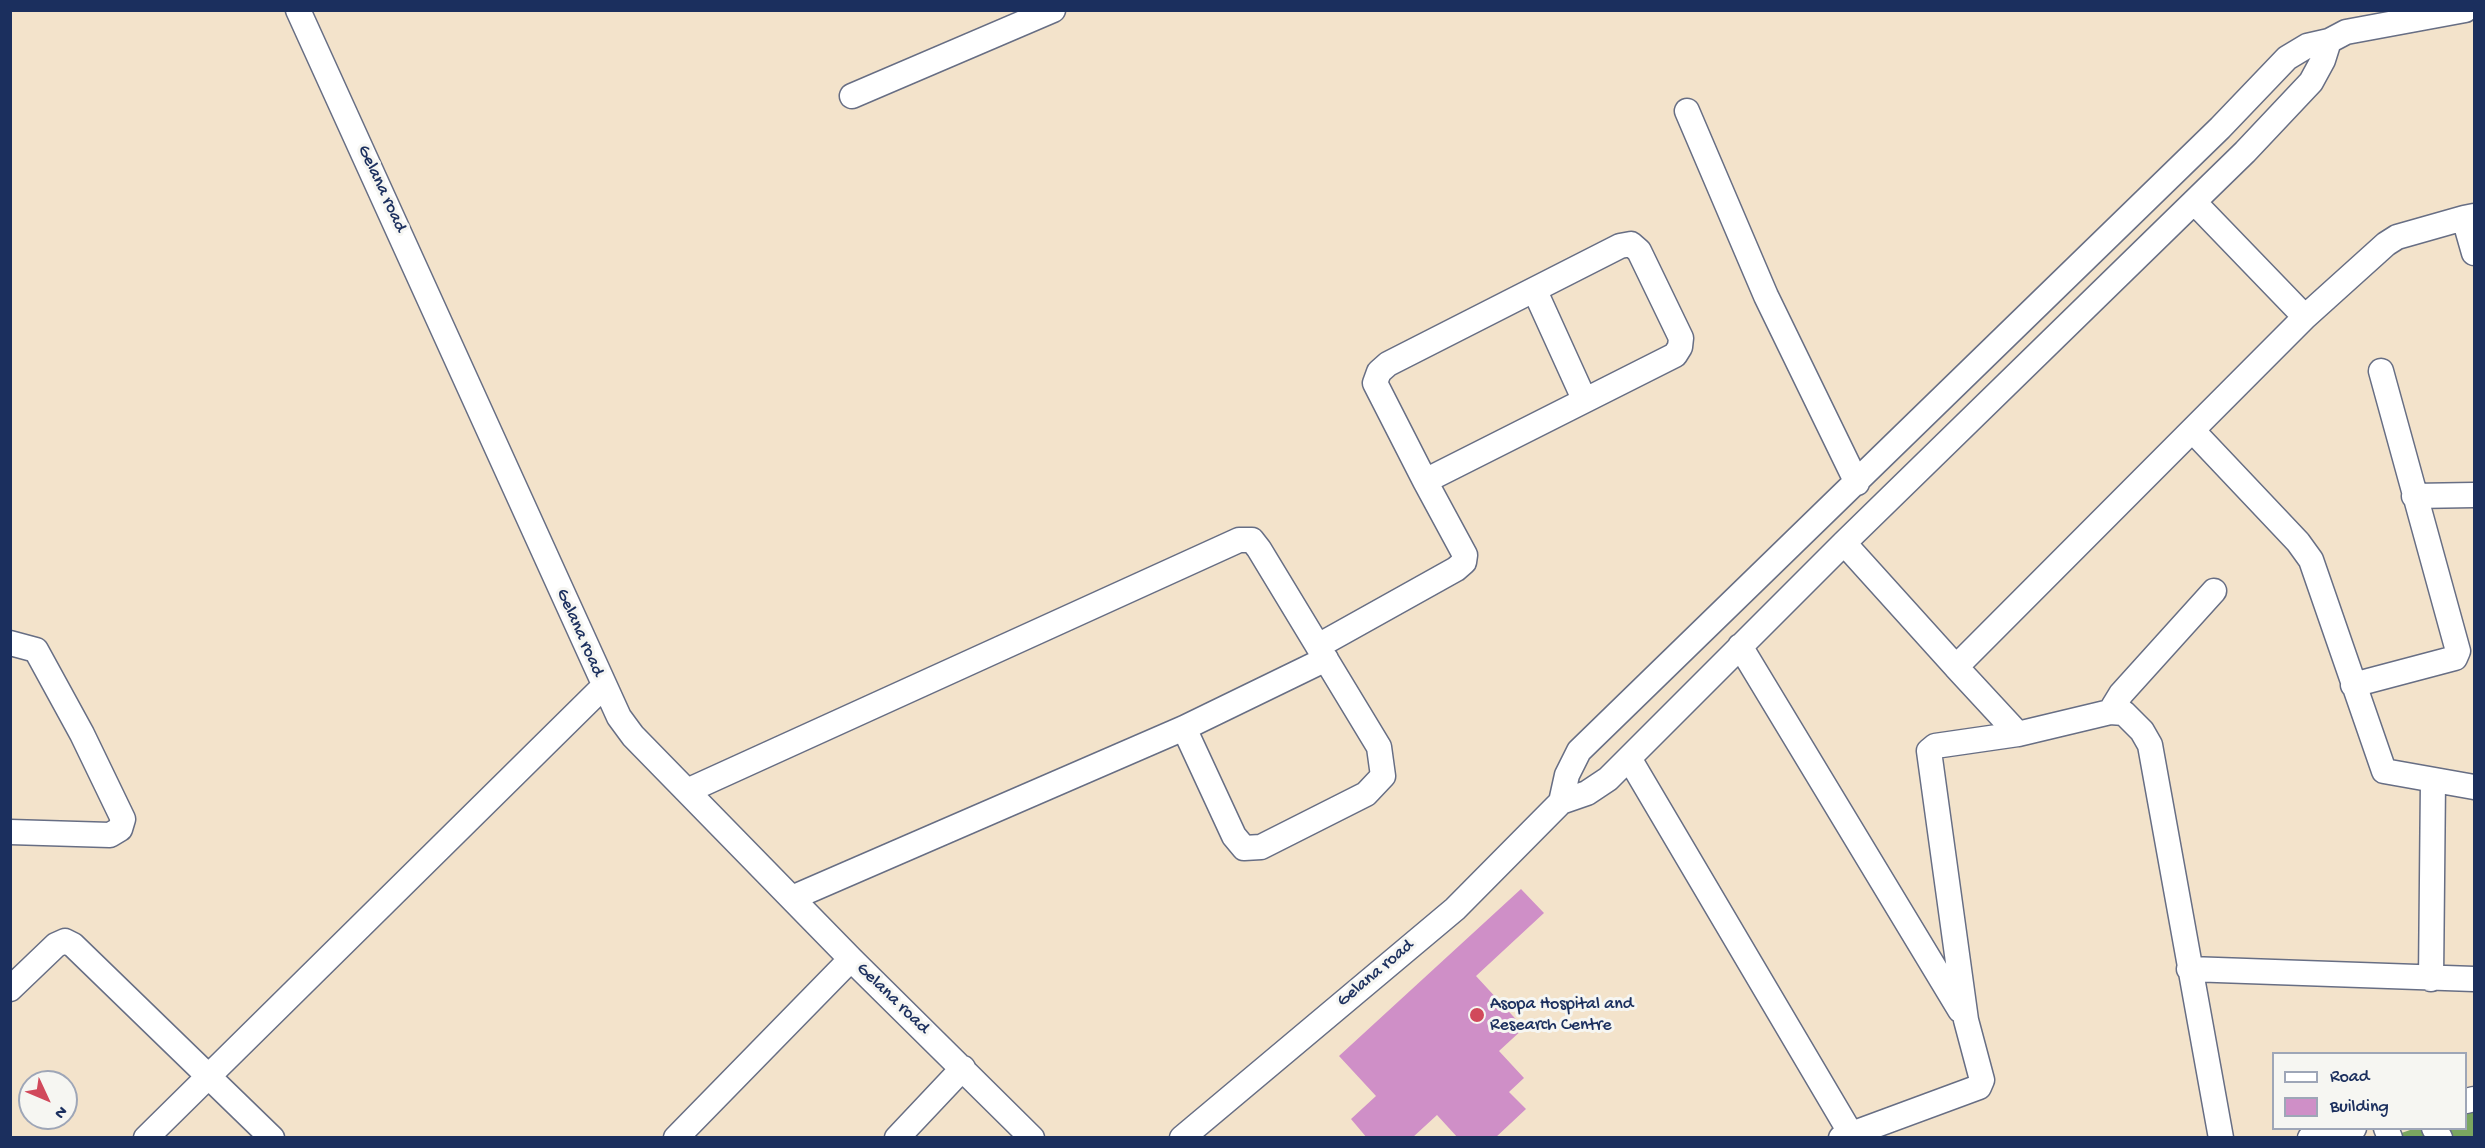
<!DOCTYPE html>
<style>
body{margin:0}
#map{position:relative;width:2485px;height:1148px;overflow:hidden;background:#f3e3cb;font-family:"Gochi Hand",sans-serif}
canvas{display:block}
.frame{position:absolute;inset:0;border:12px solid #1b2f5e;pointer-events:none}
.legend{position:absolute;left:2272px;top:1052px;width:195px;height:78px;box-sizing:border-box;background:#f6f6f2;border:2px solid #9ea6b7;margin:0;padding:8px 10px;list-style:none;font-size:18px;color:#1b2f5e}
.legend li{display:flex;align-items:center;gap:12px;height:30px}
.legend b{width:30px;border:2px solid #9ea6b7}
.north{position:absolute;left:18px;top:1070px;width:60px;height:60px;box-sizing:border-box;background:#f6f6f2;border:2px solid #9ea6b7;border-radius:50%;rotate:134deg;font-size:16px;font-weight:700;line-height:24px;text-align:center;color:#1b2f5e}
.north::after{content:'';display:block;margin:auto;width:21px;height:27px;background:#d1495b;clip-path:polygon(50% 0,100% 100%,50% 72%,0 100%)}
</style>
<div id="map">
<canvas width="2485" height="1148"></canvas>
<div class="frame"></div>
<ul class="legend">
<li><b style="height:8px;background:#fff"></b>Road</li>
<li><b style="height:16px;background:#cf8fc7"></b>Building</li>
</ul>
<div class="north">N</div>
</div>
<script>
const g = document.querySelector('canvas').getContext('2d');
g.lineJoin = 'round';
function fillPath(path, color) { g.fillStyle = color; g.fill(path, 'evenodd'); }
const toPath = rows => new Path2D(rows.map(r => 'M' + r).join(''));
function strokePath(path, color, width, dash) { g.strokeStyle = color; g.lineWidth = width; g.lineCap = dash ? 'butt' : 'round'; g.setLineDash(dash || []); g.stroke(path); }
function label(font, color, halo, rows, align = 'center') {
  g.font = font + ' "Gochi Hand",sans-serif'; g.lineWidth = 6; g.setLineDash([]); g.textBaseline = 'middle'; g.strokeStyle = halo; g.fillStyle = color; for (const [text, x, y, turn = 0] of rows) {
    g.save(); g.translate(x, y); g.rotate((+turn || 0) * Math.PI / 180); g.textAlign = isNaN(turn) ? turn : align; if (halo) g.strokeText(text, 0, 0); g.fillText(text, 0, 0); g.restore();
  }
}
fillPath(toPath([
 [2474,1107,2474,1137,2387,1138,2413,1129,2466,1128,2466,1110]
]), '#7ba760');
fillPath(toPath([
 [1521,889,1544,913,1476,976,1524,1028,1499,1051,1524,1078,1509,1092,1526,1109,1495,1138,1458,1138,1437,1115,1412,1138,1367,1138,1351,1119,1376,1096,1339,1056]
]), '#cf8fc7');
const minor = toPath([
 [298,10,619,717,633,736,851,959,1032,1138],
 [852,96,1053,10],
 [1687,111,1766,296,1857,483],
 [2195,203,2305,317],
 [2474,216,2464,218,2474,253],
 [1535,291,1584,399],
 [2193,431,2298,542,2311,560,2384,771,2474,787],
 [2414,496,2474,495],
 [1844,543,1956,667],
 [10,643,36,650,82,734,123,819,120,829,110,835,10,832],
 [1318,646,1456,569,1464,562,1465,555,1425,481,1375,383,1379,372,1388,364,1620,246,1631,244,1639,251,1681,338,1680,347,1675,355,1425,481],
 [1740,646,1960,1010],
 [2353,685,2455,658,2458,651,2381,371],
 [2110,712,2121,694,2214,591],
 [1629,758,1851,1134],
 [687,791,1239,540,1252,540,1259,549,1379,747,1383,776,1366,794,1261,847,1244,848,1234,836,1184,728],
 [1561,802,1567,775,1579,751,2220,128,2287,58,2307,46,2329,41,2346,32,2465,10],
 [792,898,1184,728,1326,659],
 [2189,969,2474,979],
 [2431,979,2433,781],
 [10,989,56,945,65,941,73,945,272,1138],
 [2466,1101,2474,1099],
 [2386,1128,2390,1138],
 [2434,1128,2440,1138],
 [146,1138,603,687],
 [676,1138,851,959],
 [897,1138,963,1068],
 [1182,1138,1455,909,1561,802,1587,793,1608,779,1844,543,2245,152,2311,82,2323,60,2329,41],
 [1841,1138,1979,1087,1982,1080,1966,1020,1929,751,1935,746,2018,734],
 [2221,1138,2150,745,2142,731,2124,713,2110,712,2018,734,1956,667,2305,317,2386,244,2397,237,2464,218],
 [2310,1138,2354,1128]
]);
strokePath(minor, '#676e84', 27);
strokePath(minor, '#fff', 24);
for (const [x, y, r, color] of [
 [1477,1015,8,"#d1495b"]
]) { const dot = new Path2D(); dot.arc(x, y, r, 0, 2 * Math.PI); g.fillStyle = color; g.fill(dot); strokePath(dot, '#f6f6f2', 2); }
label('18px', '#1b2f5e', '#f6f6f2', [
 ["Gelana road",381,189,65],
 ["Gelana road",579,633,66],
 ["Gelana road",1376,974,-40],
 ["Gelana road",892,999,44]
]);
label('18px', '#1b2f5e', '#f6f6f2', [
 ["Asopa Hospital and",1490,1005],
 ["Research Centre",1490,1026]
], 'left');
</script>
